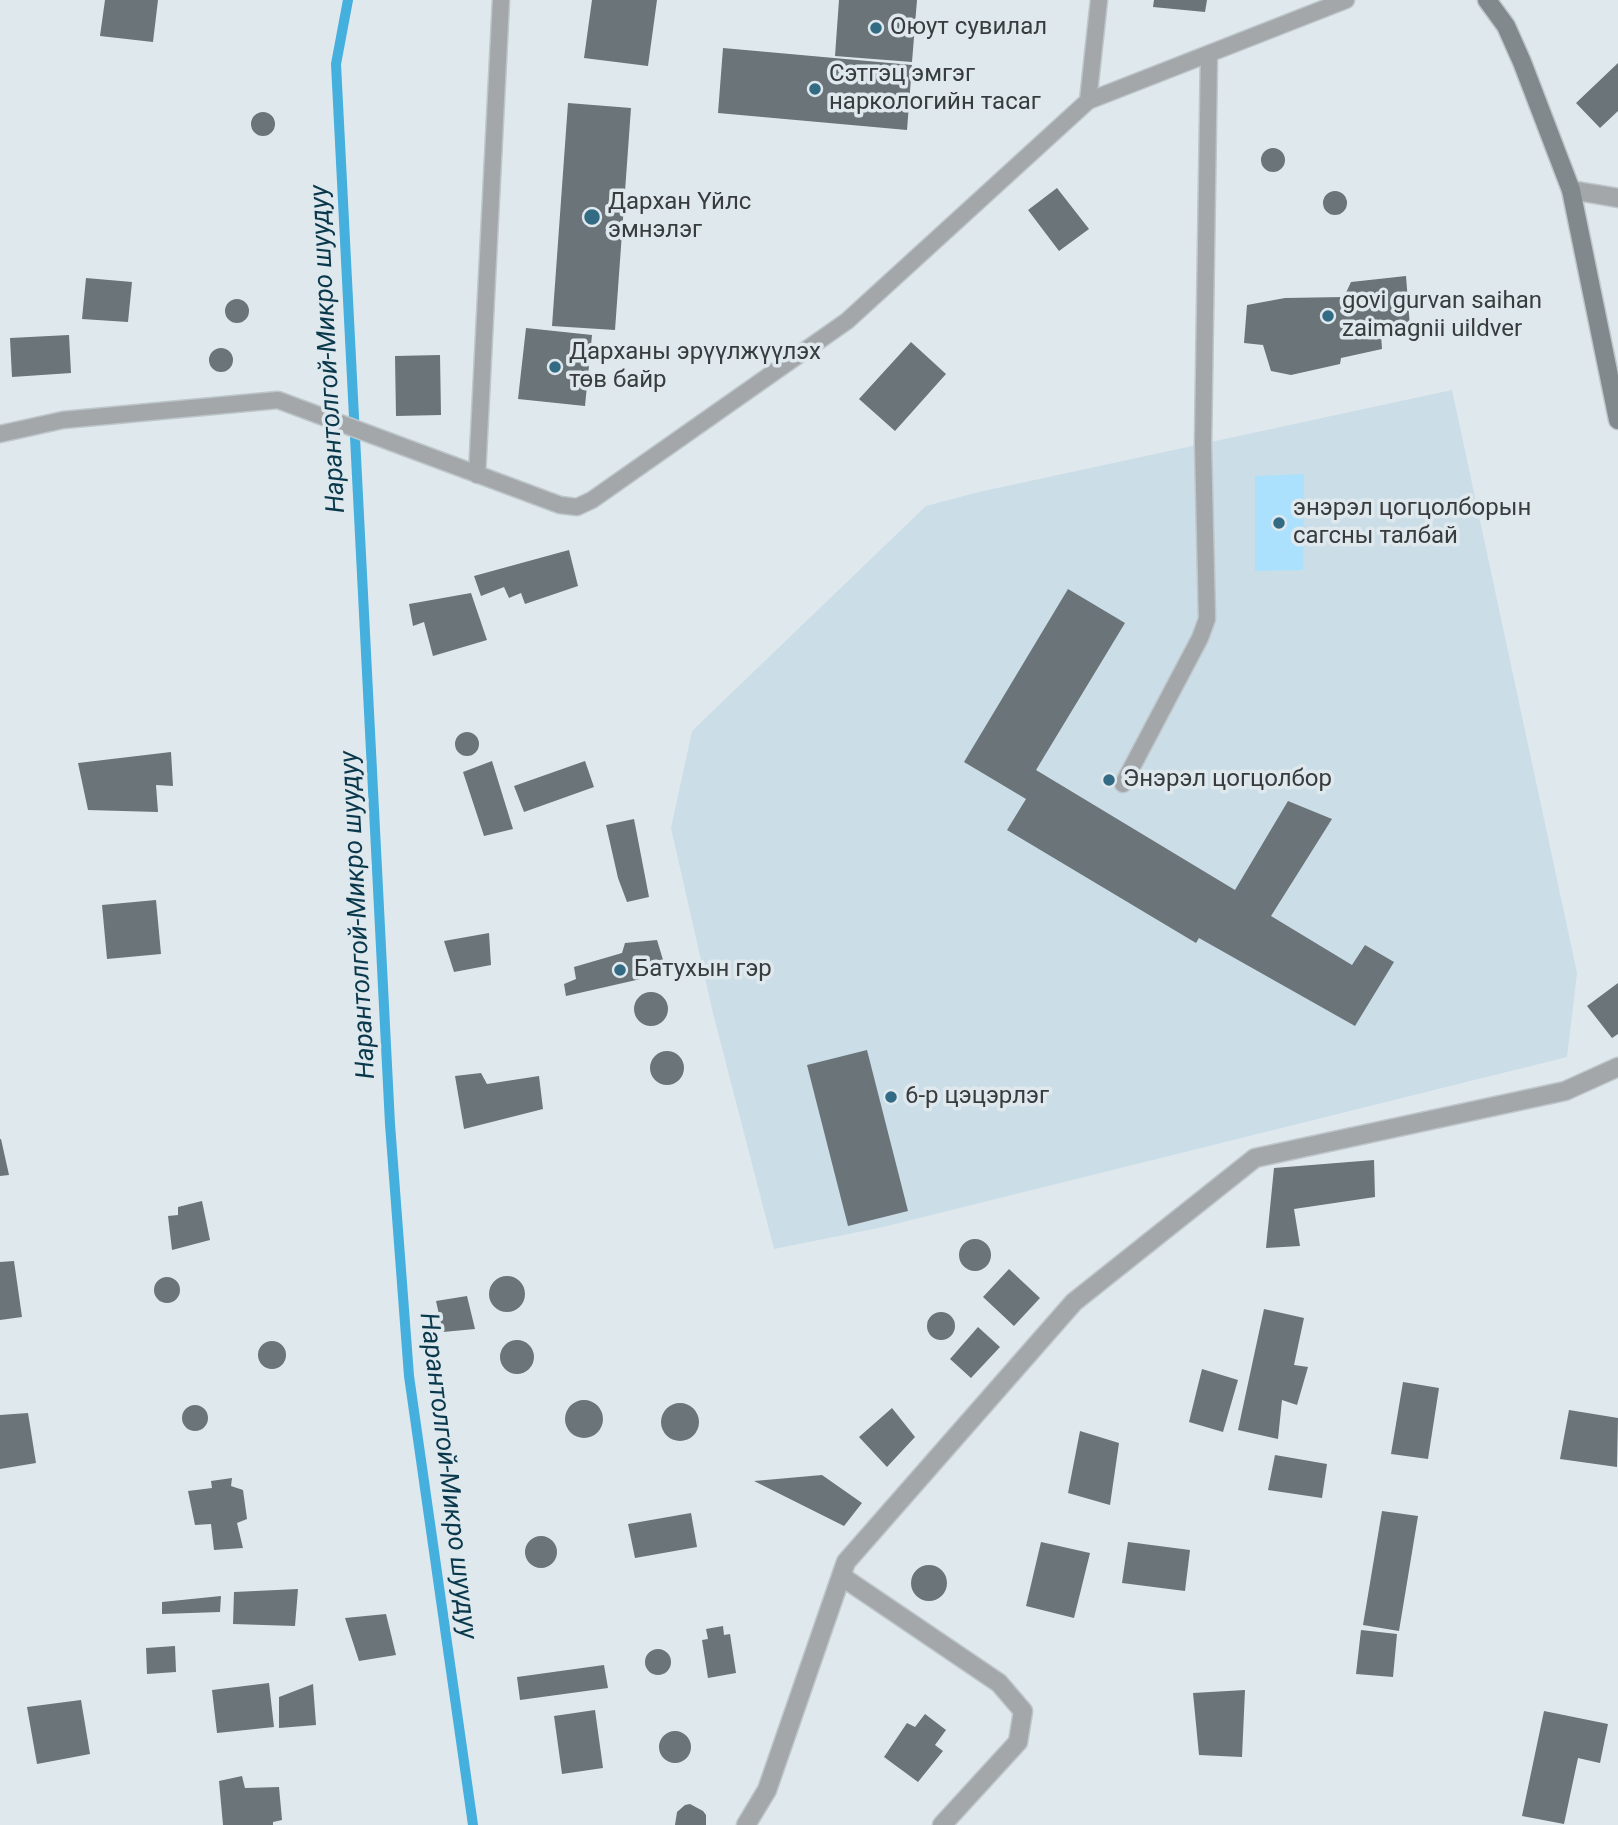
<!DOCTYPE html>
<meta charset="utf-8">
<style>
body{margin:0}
canvas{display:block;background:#dee8ed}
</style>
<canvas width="1618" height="1825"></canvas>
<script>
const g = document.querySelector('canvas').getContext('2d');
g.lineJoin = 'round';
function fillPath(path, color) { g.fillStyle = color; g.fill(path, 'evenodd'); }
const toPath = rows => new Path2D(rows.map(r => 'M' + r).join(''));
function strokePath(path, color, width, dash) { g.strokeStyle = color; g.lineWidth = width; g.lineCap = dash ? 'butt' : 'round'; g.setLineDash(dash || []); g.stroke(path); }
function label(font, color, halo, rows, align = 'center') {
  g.font = font + ' Roboto,sans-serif'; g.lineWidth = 7; g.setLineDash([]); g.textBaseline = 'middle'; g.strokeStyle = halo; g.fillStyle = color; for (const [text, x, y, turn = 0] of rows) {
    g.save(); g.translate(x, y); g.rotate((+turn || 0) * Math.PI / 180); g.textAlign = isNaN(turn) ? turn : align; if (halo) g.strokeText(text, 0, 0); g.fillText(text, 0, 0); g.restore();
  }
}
fillPath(toPath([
 [1452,390,1577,973,1567,1057,883,1227,774,1249,713,1013,671,828,692,731,926,506,979,492]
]), '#cbdde7');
fillPath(toPath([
 [1304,474,1303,570,1255,571,1255,476]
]), '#abe1fd');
strokePath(toPath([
 [348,0,336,64,390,1124,409,1376,473,1825]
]), '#45afde', 10);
fillPath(toPath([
 [105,0,158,0,153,42,100,36],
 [592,0,657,0,648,66,584,58],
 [839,0,917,0,912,62,835,56],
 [1154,0,1207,0,1205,12,1153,7],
 [723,48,912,65,907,130,718,113],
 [1618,63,1618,111,1600,128,1576,103],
 [568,103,631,108,615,330,552,326],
 '251 124a12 12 0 1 1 24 0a12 12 0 1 1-24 0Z',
 '1261 160a12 12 0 1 1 24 0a12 12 0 1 1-24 0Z',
 [1057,188,1089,229,1059,251,1028,210],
 '1323 203a12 12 0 1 1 24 0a12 12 0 1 1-24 0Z',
 [1406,276,1410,327,1381,334,1382,349,1341,358,1340,364,1291,375,1271,371,1263,345,1244,343,1247,305,1285,298,1344,297,1351,282],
 [86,278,132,282,128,322,82,319],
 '225 311a12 12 0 1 1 24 0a12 12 0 1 1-24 0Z',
 [526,328,592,335,585,406,518,399],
 [69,335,71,373,12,377,10,338],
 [911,342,946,374,895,431,859,399],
 '209 360a12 12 0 1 1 24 0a12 12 0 1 1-24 0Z',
 [440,355,441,415,396,416,395,356],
 [569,550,578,586,525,604,521,593,509,598,504,587,481,596,474,576],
 [1068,589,1125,623,1036,770,1235,890,1288,801,1332,819,1271,916,1352,965,1365,945,1394,962,1355,1026,1199,938,1196,943,1007,830,1026,799,964,762],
 [471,593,487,640,433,656,424,622,413,626,409,604],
 '455 744a12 12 0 1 1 24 0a12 12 0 1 1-24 0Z',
 [171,752,173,786,156,785,158,812,88,810,78,763],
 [492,761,513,829,484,836,463,772],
 [585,761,594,787,524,812,514,786],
 [634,819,649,897,627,902,618,878,606,825],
 [156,900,161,954,107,959,102,905],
 [489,933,491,965,454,972,444,941],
 [657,940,667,973,566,996,564,984,576,979,574,967,622,953,625,943],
 [1618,983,1618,1034,1612,1038,1587,1006],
 '634 1009a17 17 0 1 1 34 0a17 17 0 1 1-34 0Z',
 [867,1050,908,1211,848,1226,807,1065],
 '650 1068a17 17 0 1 1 34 0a17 17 0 1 1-34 0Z',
 [481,1073,487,1084,539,1076,543,1109,464,1129,455,1076],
 [0,1139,1,1139,9,1175,0,1176],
 [1374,1160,1375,1197,1294,1209,1300,1246,1266,1248,1274,1168],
 [202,1201,210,1240,172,1250,168,1216,178,1215,178,1207],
 '959 1255a16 16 0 1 1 32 0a16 16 0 1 1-32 0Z',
 [14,1261,22,1317,0,1320,0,1262],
 [1009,1269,1040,1298,1014,1326,983,1297],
 '489 1294a18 18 0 1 1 36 0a18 18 0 1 1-36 0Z',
 '154 1290a13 13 0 1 1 26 0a13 13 0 1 1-26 0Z',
 [467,1296,475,1329,443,1332,436,1301],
 [1264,1309,1304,1318,1294,1365,1308,1367,1297,1405,1282,1400,1278,1439,1238,1430],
 '927 1326a14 14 0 1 1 28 0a14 14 0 1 1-28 0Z',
 [978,1327,1000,1347,971,1378,950,1359],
 '500 1357a17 17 0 1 1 34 0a17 17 0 1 1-34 0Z',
 '258 1355a14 14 0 1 1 28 0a14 14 0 1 1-28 0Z',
 [1202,1369,1238,1380,1223,1432,1189,1422],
 [1403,1382,1439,1388,1428,1459,1391,1454],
 '565 1419a19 19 0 1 1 38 0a19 19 0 1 1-38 0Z',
 '661 1422a19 19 0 1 1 38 0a19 19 0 1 1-38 0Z',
 '182 1418a13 13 0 1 1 26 0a13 13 0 1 1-26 0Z',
 [892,1408,915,1437,887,1467,859,1437],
 [1569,1410,1618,1418,1617,1467,1560,1459],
 [28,1413,36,1463,0,1469,0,1415],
 [1080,1431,1119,1443,1110,1505,1068,1493],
 [1275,1455,1327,1464,1322,1498,1268,1490],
 [822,1475,862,1503,844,1526,754,1481],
 [232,1478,231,1486,243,1490,247,1519,237,1523,243,1548,214,1550,211,1524,195,1525,188,1491,212,1488,211,1481],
 [1382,1511,1418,1516,1399,1631,1363,1625],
 [691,1513,697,1547,635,1558,628,1524],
 '525 1552a16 16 0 1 1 32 0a16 16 0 1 1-32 0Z',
 [1041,1542,1090,1553,1074,1618,1026,1606],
 [1128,1542,1190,1550,1185,1591,1122,1583],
 '911 1583a18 18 0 1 1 36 0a18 18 0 1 1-36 0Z',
 [298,1589,295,1626,233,1624,234,1592],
 [221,1596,220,1612,162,1614,162,1602],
 [386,1614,396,1655,359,1661,345,1618],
 [723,1626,724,1635,730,1634,736,1673,708,1678,702,1640,708,1639,706,1629],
 [1361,1630,1397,1634,1393,1677,1356,1674],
 [175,1646,176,1672,147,1674,146,1648],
 '645 1662a13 13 0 1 1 26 0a13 13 0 1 1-26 0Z',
 [604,1665,608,1688,520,1700,517,1677],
 [269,1683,274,1727,217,1733,212,1690],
 [313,1684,316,1725,279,1728,279,1697],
 [1245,1690,1242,1757,1199,1755,1193,1693],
 [81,1700,90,1754,37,1764,27,1707],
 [595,1710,603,1768,562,1774,554,1716],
 [1544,1711,1608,1724,1600,1763,1578,1758,1564,1824,1522,1816],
 [925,1714,946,1730,935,1745,943,1751,918,1782,884,1757,907,1723,915,1727],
 '659 1747a16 16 0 1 1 32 0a16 16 0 1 1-32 0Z',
 [242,1776,245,1788,279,1787,282,1820,273,1822,273,1825,223,1825,219,1781],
 [690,1804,703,1811,706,1815,706,1825,675,1825,677,1812,685,1805]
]), '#6a7479');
const service = toPath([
 [1088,101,1099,0],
 [0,434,63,420,278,400,560,505,577,507,592,500,847,321,1088,101,1346,0],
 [477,475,501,0],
 [1123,784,1200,638,1207,619,1203,443,1209,54]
]);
const minor = toPath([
 [1571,190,1618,198],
 [841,1576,999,1683,1023,1711,1018,1742,942,1825],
 [746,1825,767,1790,846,1562,1074,1302,1255,1158,1565,1091,1618,1067]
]);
const secondary = toPath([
 [1487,0,1506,26,1522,62,1571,190,1618,420]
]);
strokePath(service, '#bdc6ca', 19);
strokePath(minor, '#bdc6ca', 21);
strokePath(secondary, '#bdc6ca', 21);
strokePath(service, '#a3a7aa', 16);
strokePath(minor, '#a3a7aa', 18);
strokePath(secondary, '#82898c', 18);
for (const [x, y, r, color] of [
 [876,28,7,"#336b85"],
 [815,89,7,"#336b85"],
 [592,217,9,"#336b85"],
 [1328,316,7,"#336b85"],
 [555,367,7,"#336b85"],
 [1279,523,7,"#336b85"],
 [1109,780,7,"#336b85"],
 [620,970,7,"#336b85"],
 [891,1097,7,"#336b85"]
]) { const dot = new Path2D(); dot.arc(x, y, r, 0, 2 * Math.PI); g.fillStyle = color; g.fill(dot); strokePath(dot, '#dee8ed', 2.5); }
label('24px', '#383c3e', '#dee8ed', [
 ["Оюут сувилал",890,28],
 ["Сэтгэц эмгэг",829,75],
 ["наркологийн тасаг",829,103],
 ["Дархан Үйлс",608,203],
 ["эмнэлэг",608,231],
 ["govi gurvan saihan",1342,302],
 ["zaimagnii uildver",1342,330],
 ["Дарханы эрүүлжүүлэх",569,353],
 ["төв байр",569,381],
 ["энэрэл цогцолборын",1293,509],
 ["сагсны талбай",1293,537],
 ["Энэрэл цогцолбор",1123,780],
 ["Батухын гэр",634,970],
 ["6-р цэцэрлэг",905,1097]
], 'left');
label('italic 26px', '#09384c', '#dee8ed', [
 ["Нарантолгой-Микро шуудуу",329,349,-93],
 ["Нарантолгой-Микро шуудуу",359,915,-93],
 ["Нарантолгой-Микро шуудуу",447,1476,83]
]);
</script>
